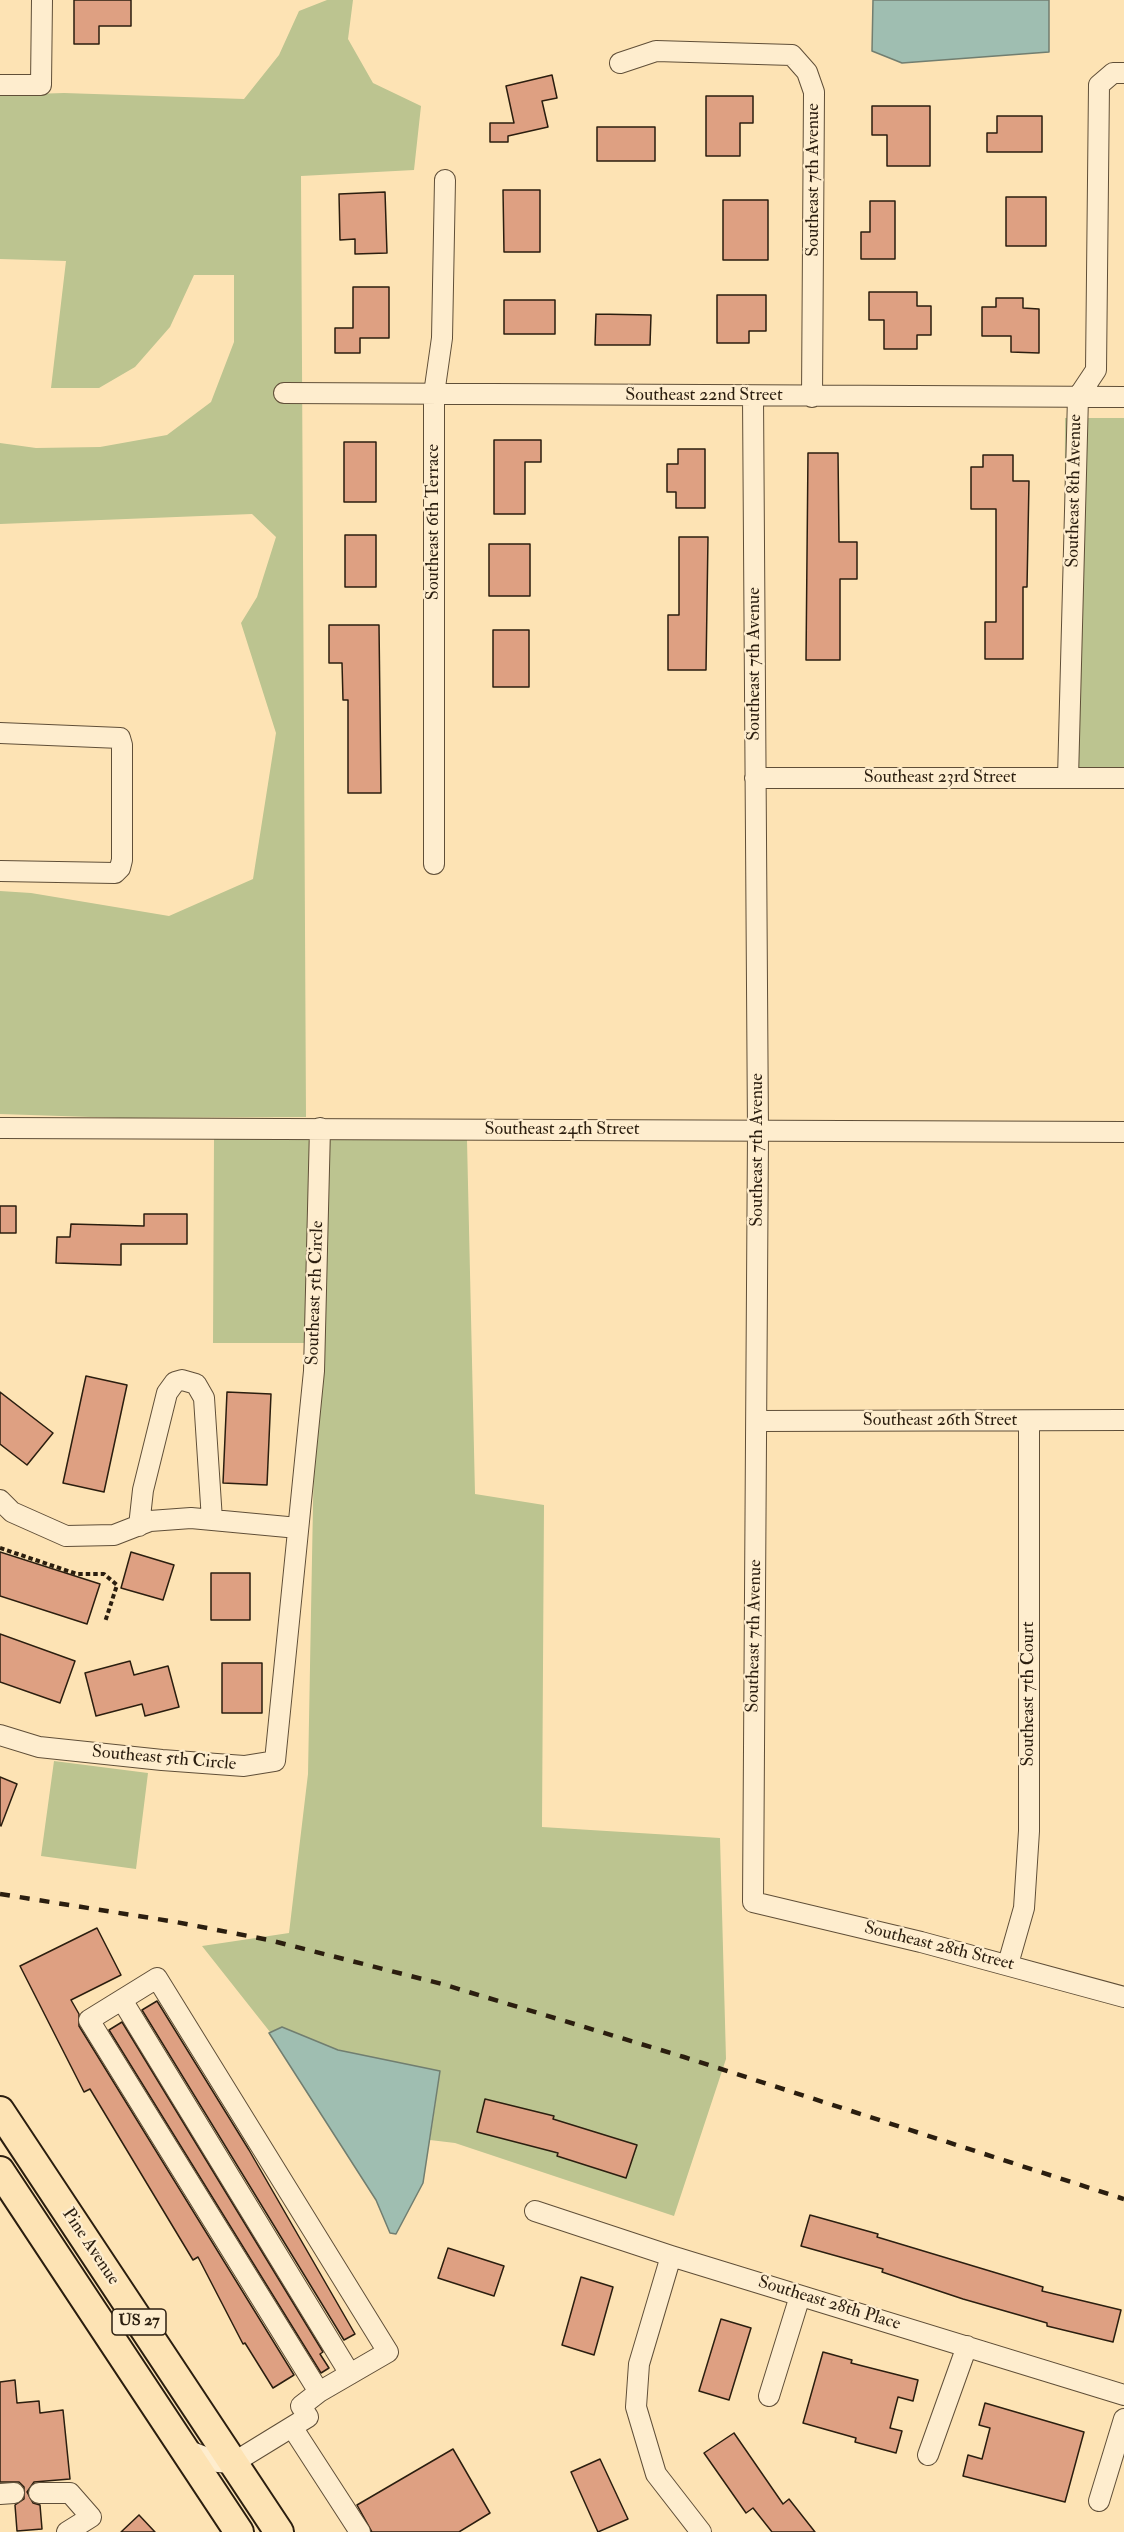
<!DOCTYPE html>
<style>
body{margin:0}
canvas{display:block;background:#fde3b4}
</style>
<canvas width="1124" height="2532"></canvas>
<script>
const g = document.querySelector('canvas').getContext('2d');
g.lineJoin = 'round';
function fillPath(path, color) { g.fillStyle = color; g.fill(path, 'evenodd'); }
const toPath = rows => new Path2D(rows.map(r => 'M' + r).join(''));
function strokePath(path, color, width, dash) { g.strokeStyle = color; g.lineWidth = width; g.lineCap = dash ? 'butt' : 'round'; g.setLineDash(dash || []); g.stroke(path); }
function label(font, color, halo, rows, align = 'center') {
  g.font = font + ' "IM FELL Double Pica",serif'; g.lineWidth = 4.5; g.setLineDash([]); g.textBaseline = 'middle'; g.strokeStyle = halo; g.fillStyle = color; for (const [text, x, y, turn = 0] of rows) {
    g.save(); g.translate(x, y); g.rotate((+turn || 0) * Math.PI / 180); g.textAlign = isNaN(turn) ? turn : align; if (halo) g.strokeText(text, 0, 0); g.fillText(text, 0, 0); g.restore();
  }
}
fillPath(toPath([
 [327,0,353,0,348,39,373,83,421,106,414,170,301,176,306,1117,121,1118,0,1114,0,891,31,893,169,916,253,879,276,733,241,623,257,597,276,537,252,514,0,524,0,443,36,448,100,447,167,435,211,402,234,342,234,275,194,275,170,327,135,367,99,388,51,388,66,261,0,259,0,95,64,93,244,99,279,55,299,11],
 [1065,418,1124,418,1124,777,1064,777],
 [214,1139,467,1140,475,1494,544,1505,542,1827,720,1838,726,2059,674,2216,455,2143,430,2140,440,2071,338,2050,282,2027,270,2032,202,1946,289,1933,308,1774,316,1343,213,1343],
 [54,1761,148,1773,136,1869,41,1856]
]), '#bcc490');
const water = toPath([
 [873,0,1049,0,1049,52,902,63,872,51,873,0],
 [282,2027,338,2050,440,2071,423,2183,396,2234,390,2233,376,2200,269,2033,282,2027]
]);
fillPath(water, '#9fbeb1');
strokePath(water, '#717e70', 1.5);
const building = toPath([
 [74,0,131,0,131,26,99,26,99,44,74,44,74,0],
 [552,75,557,98,542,101,548,127,508,136,508,142,490,142,490,123,514,123,506,86,552,75],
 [706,96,753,96,753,123,740,123,740,156,706,156,706,96],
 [872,106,930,106,930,166,887,166,887,135,872,135,872,106],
 [997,116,1042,116,1042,152,987,152,987,133,997,133,997,116],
 [597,127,655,127,655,161,597,161,597,127],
 [503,190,540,190,540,252,504,252,503,190],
 [385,192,387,253,355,254,355,239,340,240,339,194,385,192],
 [1006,197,1046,197,1046,246,1006,246,1006,197],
 [723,200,768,200,768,260,723,260,723,200],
 [870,201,895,201,895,259,861,259,861,232,870,232,870,201],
 [353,287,389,287,389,338,360,338,360,353,335,353,335,328,353,328,353,287],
 [869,292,917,292,917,306,931,306,931,335,917,335,917,349,884,349,884,320,869,320,869,292],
 [717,295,766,295,766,331,749,331,749,343,717,343,717,295],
 [996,298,1023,298,1023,308,1039,309,1039,353,1011,352,1011,336,982,336,982,307,996,307,996,298],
 [504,300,555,300,555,334,504,334,504,300],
 [596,314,651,315,650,345,595,345,596,314],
 [494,440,541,440,541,462,525,462,525,514,494,514,494,440],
 [344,442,376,442,376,502,344,502,344,442],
 [678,449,705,449,705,508,676,508,676,492,667,492,667,464,678,464,678,449],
 [808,453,838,453,839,542,857,542,857,579,840,579,840,660,806,660,808,453],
 [983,455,1013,455,1013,481,1029,481,1027,587,1023,587,1023,659,985,659,985,622,996,622,996,509,971,509,971,467,983,467,983,455],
 [345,535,376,535,376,587,345,587,345,535],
 [679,537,708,537,706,670,668,670,668,615,679,615,679,537],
 [489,544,530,544,530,596,489,596,489,544],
 [329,625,379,625,381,793,348,793,348,700,343,700,342,663,329,663,329,625],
 [493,630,529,630,529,687,493,687,493,630],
 [0,1206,16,1206,16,1233,0,1233,0,1206],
 [144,1214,187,1214,187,1244,121,1244,121,1265,56,1263,57,1237,70,1237,71,1224,144,1226,144,1214],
 [86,1376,127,1385,104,1492,63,1483,86,1376],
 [0,1392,53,1433,27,1465,0,1444,0,1392],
 [227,1392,271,1394,267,1485,223,1483,227,1392],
 [0,1552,100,1584,87,1624,0,1596,0,1552],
 [131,1552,174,1565,163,1600,121,1588,131,1552],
 [211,1573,250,1573,250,1620,211,1620,211,1573],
 [0,1634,75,1661,60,1703,0,1682,0,1634],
 [130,1661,134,1675,168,1666,179,1707,145,1716,142,1704,96,1716,85,1673,130,1661],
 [222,1663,262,1663,262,1713,222,1713,222,1663],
 [0,1777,17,1784,1,1826,0,1825,0,1777],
 [97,1928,121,1975,71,2000,79,2014,79,2026,294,2375,273,2388,245,2343,243,2344,198,2257,193,2260,90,2089,84,2092,20,1966,97,1928],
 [157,2001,249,2150,355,2334,344,2340,142,2010,157,2001],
 [122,2022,323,2352,320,2354,329,2368,321,2373,109,2030,122,2022],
 [485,2099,554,2116,553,2119,637,2145,626,2178,557,2156,558,2153,477,2132,485,2099],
 [810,2215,878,2234,877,2237,1043,2287,1042,2291,1121,2310,1113,2342,1047,2326,1047,2323,963,2299,882,2272,883,2269,801,2246,810,2215],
 [448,2248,504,2266,494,2296,438,2278,448,2248],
 [581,2277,613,2287,594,2355,562,2345,581,2277],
 [721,2319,751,2328,729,2400,699,2391,721,2319],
 [823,2352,852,2360,851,2363,918,2380,913,2401,898,2397,890,2428,902,2431,896,2453,855,2442,856,2438,803,2423,823,2352],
 [15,2380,17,2403,39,2401,40,2413,63,2410,70,2479,34,2482,27,2492,33,2503,40,2505,42,2529,17,2531,15,2505,24,2499,24,2487,19,2482,0,2482,0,2382,15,2380],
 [985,2403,1084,2432,1065,2502,963,2476,968,2455,982,2459,990,2428,979,2425,985,2403],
 [734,2433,783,2504,789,2499,815,2532,772,2532,753,2508,746,2513,704,2453,734,2433],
 [453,2449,490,2513,459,2532,372,2532,357,2505,453,2449],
 [600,2459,628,2519,598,2532,571,2472,600,2459],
 [139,2515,155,2532,121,2532,139,2515]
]);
fillPath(building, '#dea082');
strokePath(building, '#2b1e0f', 1.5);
const minor = toPath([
 [620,63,656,51,792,55,807,72,814,92,812,397],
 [0,85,41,85,42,0],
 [284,393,1124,397],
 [753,397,758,1132,753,1902,921,1942,1124,1997],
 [0,733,120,738,122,745,122,860,120,868,115,873,0,871],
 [755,778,1124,778],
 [1068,778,1078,397,1096,370,1099,85,1113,73,1124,73],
 [434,864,434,394,442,338,445,180],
 [0,1128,1124,1132],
 [757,1421,1124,1420],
 [0,1500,12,1512,66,1536,114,1535,150,1521,191,1518,298,1528],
 [139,1526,143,1490,167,1393,175,1382,182,1380,196,1384,204,1398,212,1520],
 [0,1735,39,1747,162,1760,244,1766,275,1761,314,1371,320,1128],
 [1008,1964,1024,1908,1029,1831,1029,1421],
 [122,2000,350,2374],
 [535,2211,671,2256,1124,2395],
 [671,2256,639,2364,636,2407,656,2474,701,2532],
 [769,2396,800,2296],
 [292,2427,360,2532],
 [184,2449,218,2462,233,2463,308,2417,301,2406,319,2392,388,2352,157,1978,89,2020,319,2392],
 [928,2455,967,2346],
 [39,2493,70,2493,91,2517,67,2532],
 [0,2494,14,2493],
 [1099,2501,1124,2419]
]);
const highway = toPath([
 [0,2111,279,2532],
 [0,2171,239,2532]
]);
strokePath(minor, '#604f38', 22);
strokePath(highway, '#2b1e0f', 32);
strokePath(toPath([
 [0,1548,77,1574,104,1574,117,1585,105,1622]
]), '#2b1e0f', 4, [4.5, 3]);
strokePath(minor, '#feedce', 20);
strokePath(highway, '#fde3b4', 28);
strokePath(toPath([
 [0,1894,176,1922,269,1940,442,1984,684,2057,1124,2199]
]), '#2b1e0f', 4.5, [10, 10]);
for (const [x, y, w] of [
 [139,2322,54]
]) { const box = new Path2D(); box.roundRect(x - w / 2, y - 13, w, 26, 4.5); g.fillStyle = '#feedce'; g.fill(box); strokePath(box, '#2b1e0f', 1.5); }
label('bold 16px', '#2b1e0f', null, [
 ["US 27",139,2322]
]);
label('18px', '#2b1e0f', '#feedce', [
 ["Southeast 7th Avenue",814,180,-90],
 ["Southeast 22nd Street",704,396],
 ["Southeast 8th Avenue",1075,491,-89],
 ["Southeast 6th Terrace",434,522,-90],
 ["Southeast 7th Avenue",755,664,-90],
 ["Southeast 23rd Street",940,778],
 ["Southeast 24th Street",562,1130],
 ["Southeast 7th Avenue",758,1150,-90],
 ["Southeast 5th Circle",316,1293,-88],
 ["Southeast 26th Street",940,1421],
 ["Southeast 7th Avenue",755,1636,-89],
 ["Southeast 7th Court",1029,1694,-90],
 ["Southeast 5th Circle",164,1759,5],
 ["Southeast 28th Street",939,1947,14],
 ["Pine Avenue",90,2247,56],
 ["Southeast 28th Place",829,2304,17]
]);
</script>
